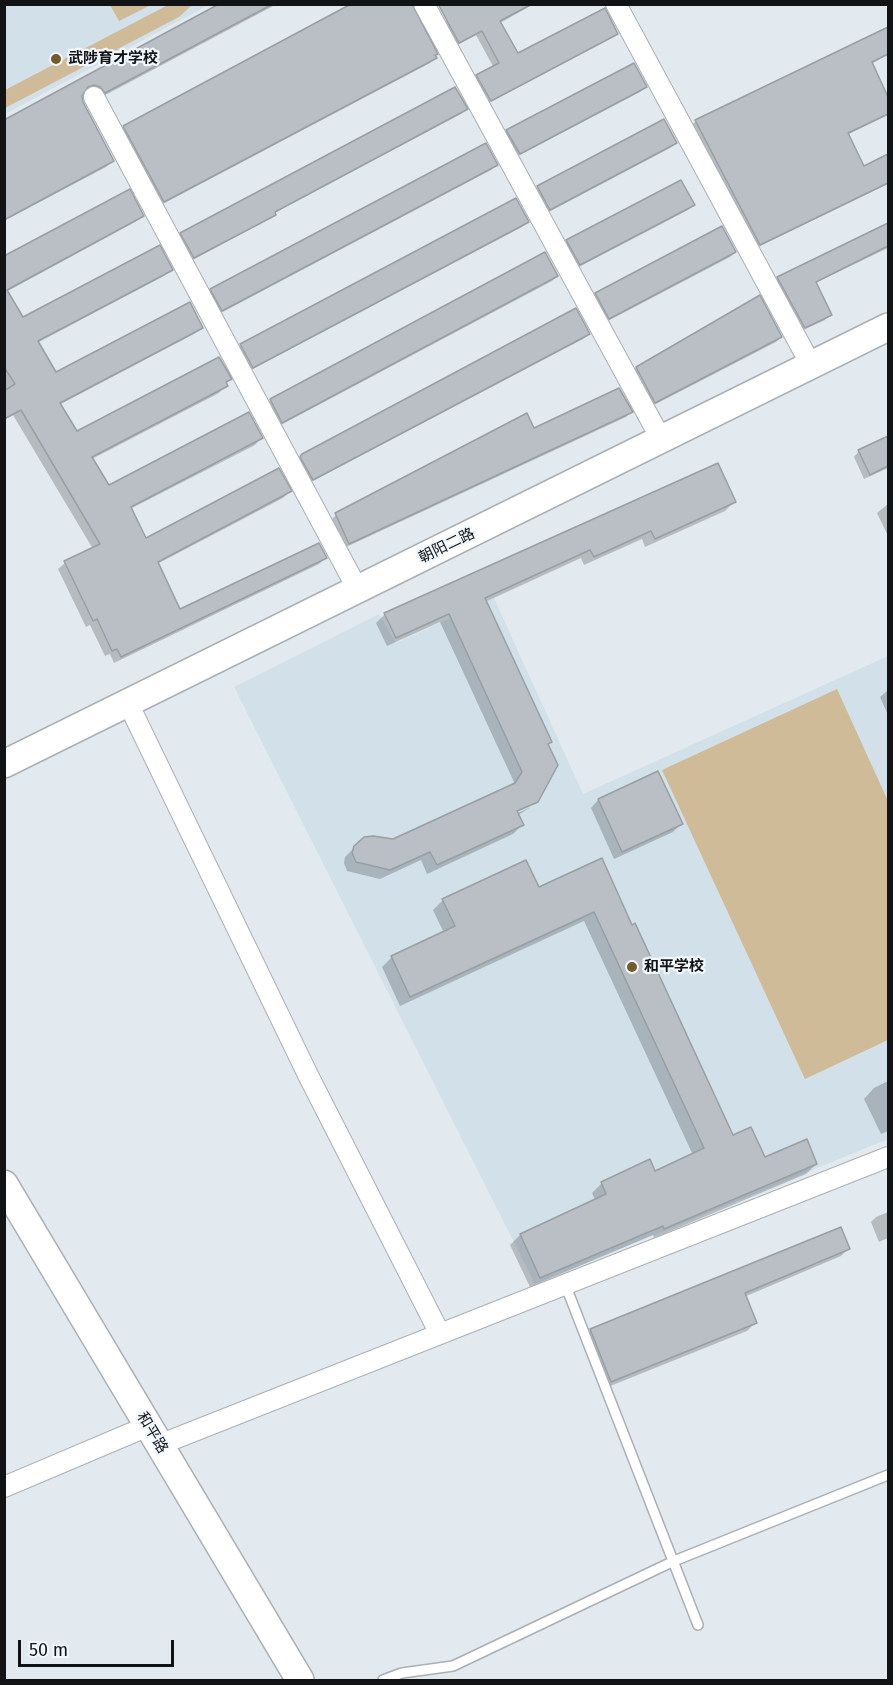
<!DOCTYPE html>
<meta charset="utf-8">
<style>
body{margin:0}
#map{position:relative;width:893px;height:1685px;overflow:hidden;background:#e3eaef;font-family:"Fira Sans",sans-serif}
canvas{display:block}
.frame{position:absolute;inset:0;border:6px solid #111315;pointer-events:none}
.scale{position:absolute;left:18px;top:1640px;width:156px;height:27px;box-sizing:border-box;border:3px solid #111315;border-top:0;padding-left:8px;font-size:18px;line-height:21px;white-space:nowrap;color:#111315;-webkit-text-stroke:4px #f0f7fd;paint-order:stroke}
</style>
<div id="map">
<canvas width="893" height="1685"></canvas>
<div class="frame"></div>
<div class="scale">50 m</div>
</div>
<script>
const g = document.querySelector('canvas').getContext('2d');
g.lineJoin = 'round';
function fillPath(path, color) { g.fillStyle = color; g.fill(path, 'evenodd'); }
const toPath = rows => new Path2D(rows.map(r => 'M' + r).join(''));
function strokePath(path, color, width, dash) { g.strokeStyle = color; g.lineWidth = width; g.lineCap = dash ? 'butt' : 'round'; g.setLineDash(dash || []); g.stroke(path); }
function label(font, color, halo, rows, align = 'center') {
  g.font = font + ' "Fira Sans","Noto Sans SC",sans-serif'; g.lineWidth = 4.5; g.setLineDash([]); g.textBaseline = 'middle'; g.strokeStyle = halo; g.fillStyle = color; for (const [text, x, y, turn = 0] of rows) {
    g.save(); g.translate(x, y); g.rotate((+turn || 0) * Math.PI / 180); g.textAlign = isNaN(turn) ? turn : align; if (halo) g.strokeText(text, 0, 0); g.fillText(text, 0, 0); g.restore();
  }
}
fillPath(toPath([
 [5,5,209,5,5,114],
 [494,598,583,794,888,656,888,1139,535,1284,234,687,379,614,396,643]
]), '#d2e0ea');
fillPath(toPath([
 [110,5,151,5,119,21],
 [168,5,192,5,179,17,5,108,5,90],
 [837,689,888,801,888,1040,805,1079,662,770]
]), '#cfbb98');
fillPath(toPath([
 [222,4,277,4,98,99,93,93,83,92,81,96,82,103,113,160,106,167,4,221,4,122],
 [477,4,534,4,500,23,517,55,616,33,611,38,485,105,472,81,477,76,494,68,476,35,454,47,442,26,447,20],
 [888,29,888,55,871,64,885,93,888,91,888,115,847,135,863,168,888,156,888,184,754,249,691,126,696,121],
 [434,56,435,58,430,63,159,206,119,132,124,127],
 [645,87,640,92,514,158,502,136,507,131],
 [466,109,461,114,274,213,269,219,189,262,176,239,181,234],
 [675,143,670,148,545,214,532,192,538,187],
 [496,165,491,170,217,315,206,295,211,290],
 [693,205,688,210,575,269,562,247,567,242],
 [142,216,135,222,6,292,23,319,171,269,164,276,37,343,55,374,201,328,194,334,59,405,76,433,230,379,219,393,92,459,108,487,261,438,255,445,130,509,145,540,290,491,283,498,157,564,180,611,325,558,319,564,114,663,110,654,105,656,90,625,86,627,58,569,65,563,93,549,13,415,4,420,4,257],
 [527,222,522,227,247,372,236,351,241,345],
 [888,224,888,248,815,283,830,314,825,320,799,332,773,283,778,278],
 [735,252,730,257,604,323,591,300,596,294],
 [545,254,557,276,552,281,277,427,265,406,270,401],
 [759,297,781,337,776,342,650,407,631,373,636,368],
 [588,334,583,339,307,484,297,461,302,455],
 [631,412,626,417,344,548,331,520,336,515,533,430],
 [888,438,888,468,864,479,854,457,859,451],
 [734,502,725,511,645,547,642,539,584,565,581,558,485,602,547,745,537,801,533,804,533,802,510,813,511,816,531,807,518,815,522,825,513,834,427,874,421,860,380,879,347,871,344,863,345,857,355,847,393,841,511,786,514,782,440,622,387,646,376,623,385,614],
 [888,504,888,536,877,513],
 [888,690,888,715,880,697],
 [598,800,681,824,673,832,614,859,591,808],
 [601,860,733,1137,764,1159,816,1164,806,1174,654,1238,653,1235,530,1287,510,1245,520,1235,595,1200,592,1193,602,1183,654,1173,693,1155,584,921,400,1006,382,967,392,957,444,933,433,910,443,900,538,889],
 [888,1081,888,1131,881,1134,864,1099,874,1088],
 [888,1212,888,1238,879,1242,871,1222,876,1217],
 [848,1249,841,1256,744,1297,755,1323,747,1331,603,1389,583,1338,591,1330]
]), '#0003');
const building = toPath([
 [219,4,273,4,105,93,100,87,94,85,88,87,82,96,83,102,114,161,4,220,4,120,219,4],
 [351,4,412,4,438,54,435,55,437,58,164,202,123,126,351,4],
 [438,4,532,4,500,21,518,53,605,8,618,34,491,101,476,75,499,63,482,31,459,43,438,4],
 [888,27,888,54,872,62,888,97,888,114,848,133,864,166,888,154,888,183,760,245,695,120,888,27],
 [634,63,647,87,520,154,506,130,634,63],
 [455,87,468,109,275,212,276,215,194,258,180,233,455,87],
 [664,119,677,143,550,210,537,186,664,119],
 [486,143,498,165,222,311,210,289,486,143],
 [681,180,695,205,580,265,566,240,681,180],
 [130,189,144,216,7,290,23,317,160,245,173,270,38,341,56,372,190,302,203,328,60,403,77,431,219,357,232,379,226,382,228,386,92,457,109,485,249,412,263,438,131,507,146,538,279,468,292,491,158,562,180,609,319,543,327,558,121,657,117,649,112,651,97,619,93,621,64,561,100,544,21,410,4,419,4,391,15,384,4,367,4,256,130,189],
 [516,198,529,222,253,368,240,344,516,198],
 [888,223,888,246,816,282,832,315,805,328,777,277,888,223],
 [722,226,736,252,609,319,595,293,722,226],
 [545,252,558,276,282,423,270,399,545,252],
 [760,295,782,337,655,403,636,367,760,295],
 [576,308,590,334,313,480,300,457,302,454,576,308],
 [619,388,633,412,349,544,335,513,527,413,534,428,619,388],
 [888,436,888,466,870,475,858,450,888,436],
 [718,463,736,502,655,539,651,531,594,557,590,550,485,598,552,742,548,744,558,765,538,802,517,811,524,825,437,865,430,852,390,870,356,862,352,853,354,846,364,837,373,836,393,839,515,783,522,772,449,614,396,638,384,613,718,463],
 [658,771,683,824,622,852,598,799,658,771],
 [602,858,632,925,635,923,733,1135,751,1127,765,1157,807,1139,817,1164,664,1229,663,1226,540,1278,520,1234,606,1194,601,1182,650,1159,655,1171,704,1148,594,912,410,997,391,956,455,926,442,899,526,860,539,887,602,858],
 [841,1227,850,1249,745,1293,757,1323,611,1382,590,1329,841,1227]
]);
fillPath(building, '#b9bfc4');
strokePath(building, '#989fa3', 1.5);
const lane = toPath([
 [565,1284,698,1625],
 [383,1680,402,1673,453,1666,674,1561,888,1475]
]);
const street = toPath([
 [424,4,661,439],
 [616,4,811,365],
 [94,97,358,590],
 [128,703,308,1075,440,1334],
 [159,1445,888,1157],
 [4,1487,148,1426]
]);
const secondary = toPath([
 [4,764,888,327],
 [4,1184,300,1680]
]);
strokePath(lane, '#a9afb4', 12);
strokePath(street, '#a9afb4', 22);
strokePath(secondary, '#a9afb4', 30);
strokePath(lane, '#fff', 9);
strokePath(street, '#fff', 20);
strokePath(secondary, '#fff', 27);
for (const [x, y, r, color] of [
 [56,59,6,"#745b2c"],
 [632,967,6,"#745b2c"]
]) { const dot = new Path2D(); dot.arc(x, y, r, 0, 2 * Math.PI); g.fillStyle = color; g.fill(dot); strokePath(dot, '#f0f7fd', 2); }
label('bold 15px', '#111315', '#f0f7fd', [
 ["武陟育才学校",68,59],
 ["和平学校",644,967]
], 'left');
label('15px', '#111315', '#f0f7fd', [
 ["朝阳二路",447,546,-26],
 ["和平路",152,1433,59]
]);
</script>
